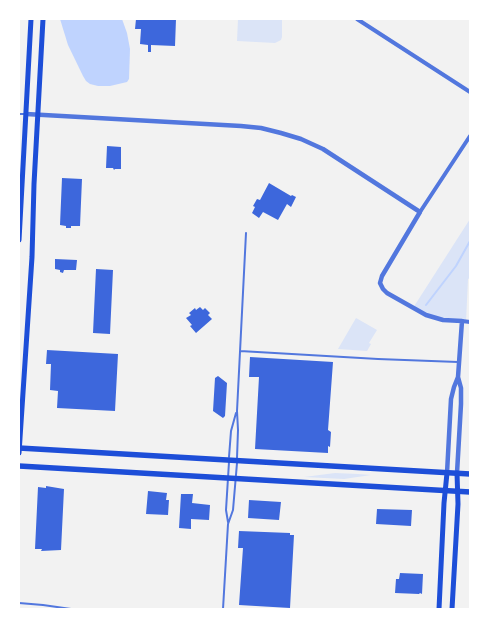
<!DOCTYPE html>
<style>
body{margin:0}
#map{position:relative;width:489px;height:628px;overflow:hidden;background:#f2f2f2;font-family:"Work Sans",sans-serif}
canvas{display:block}
.frame{position:absolute;inset:0;border:20px solid #fff;pointer-events:none}
</style>
<div id="map">
<canvas width="489" height="628"></canvas>
<div class="frame"></div>
</div>
<script>
const g = document.querySelector('canvas').getContext('2d');
g.lineJoin = 'round';
function fillPath(path, color) { g.fillStyle = color; g.fill(path, 'evenodd'); }
const toPath = rows => new Path2D(rows.map(r => 'M' + r).join(''));
function strokePath(path, color, width, dash) { g.strokeStyle = color; g.lineWidth = width; g.lineCap = dash ? 'butt' : 'round'; g.setLineDash(dash || []); g.stroke(path); }
fillPath(toPath([
 [238,19,282,19,282,37,281,40,275,43,237,41],
 [470,219,470,278,468,279,466,322,443,320,413,308],
 [356,318,377,330,369,343,371,344,367,351,338,349],
 [335,473,358,474,371,475,344,479,304,477]
]), '#dbe4f7');
fillPath(toPath([
 [60,19,122,19,127,33,130,49,129,79,127,82,110,86,98,86,90,84,86,81,83,76,68,45]
]), '#bfd3fe');
strokePath(toPath([
 [426,305,456,266,470,241]
]), '#bfd3fe', 2);
fillPath(toPath([
 [136,19,176,19,175,46,151,45,151,52,148,52,148,45,140,44,141,29,135,29],
 [107,146,121,147,121,169,115,169,114,170,113,168,106,168],
 [62,178,82,179,80,226,71,226,71,228,66,228,66,226,60,225],
 [269,183,291,196,292,195,296,197,291,207,287,204,278,220,263,212,259,218,252,213,255,207,253,206,257,199,260,200],
 [55,259,77,260,76,270,64,270,63,273,60,272,60,270,55,269],
 [96,269,113,270,110,334,93,333],
 [200,307,203,310,205,308,210,313,208,315,212,319,196,333,190,326,192,325,186,318,191,315,189,313,195,308,196,310],
 [47,350,118,354,115,411,57,408,58,391,50,390,51,364,46,364],
 [250,357,333,362,328,430,331,432,330,447,328,446,328,453,255,449,259,377,249,377],
 [218,376,227,383,225,416,223,418,213,411,215,378],
 [46,486,64,489,61,550,41,551,42,549,35,549,38,487,46,488],
 [148,491,167,493,166,500,169,500,168,515,146,514],
 [181,494,193,494,192,503,210,505,209,520,191,519,191,529,179,528],
 [249,500,281,502,279,520,248,518],
 [377,509,412,510,411,526,376,524],
 [239,531,290,533,290,535,294,535,290,608,239,605,243,548,238,548],
 [400,573,423,574,422,594,420,593,419,594,395,593,396,579,399,579]
]), '#3d67dc');
strokePath(toPath([
 [19,114,24,114],
 [240,351,378,359,458,362],
 [229,457,231,431,236,413],
 [237,458,238,430,237,411,246,233],
 [228,522,226,510,229,462],
 [19,603,43,605,71,609],
 [223,609,228,524,233,510,237,463]
]), '#5277de', 2);
strokePath(toPath([
 [357,19,470,92],
 [420,212,470,136],
 [462,321,470,322]
]), '#5277de', 4);
strokePath(toPath([
 [26,114,241,126,261,128,281,133,301,139,323,149,420,212,382,276,380,283,383,289,387,293,426,315,443,320,462,321,458,377,454,387,451,399,447,473],
 [457,473,461,404,461,388,458,377]
]), '#5277de', 4.5);
strokePath(toPath([
 [19,240,31,19],
 [19,453,32,257,34,184,43,19],
 [439,609,444,503,447,473],
 [452,609,458,504,457,473]
]), '#1d4ed8', 5);
strokePath(toPath([
 [19,448,470,474],
 [19,466,470,492]
]), '#1d4ed8', 5.5);
</script>
